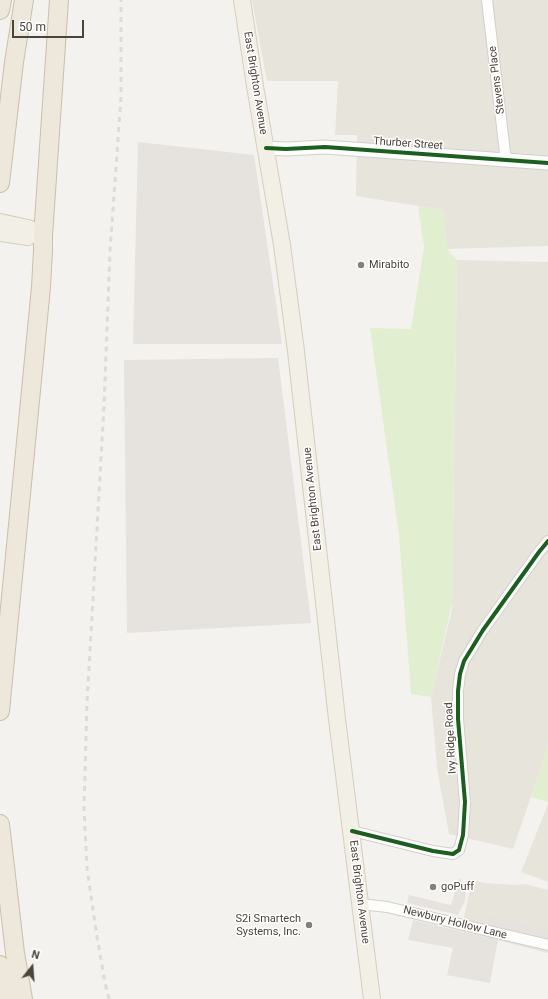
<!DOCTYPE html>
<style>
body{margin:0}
#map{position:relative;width:548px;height:999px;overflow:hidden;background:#f4f2ee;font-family:Roboto,sans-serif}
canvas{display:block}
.north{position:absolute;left:12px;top:947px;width:40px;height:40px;-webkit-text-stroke:3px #fff;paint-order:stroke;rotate:17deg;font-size:11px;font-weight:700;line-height:16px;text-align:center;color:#4b4439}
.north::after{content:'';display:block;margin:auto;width:14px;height:18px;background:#4b4439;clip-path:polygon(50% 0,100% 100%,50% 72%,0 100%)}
.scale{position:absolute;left:12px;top:20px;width:72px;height:18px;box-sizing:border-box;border:2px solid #4b4439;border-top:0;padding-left:5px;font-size:12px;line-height:14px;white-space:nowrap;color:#4b4439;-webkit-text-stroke:3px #fff;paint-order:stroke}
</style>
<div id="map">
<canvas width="548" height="999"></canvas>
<div class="north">N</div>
<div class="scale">50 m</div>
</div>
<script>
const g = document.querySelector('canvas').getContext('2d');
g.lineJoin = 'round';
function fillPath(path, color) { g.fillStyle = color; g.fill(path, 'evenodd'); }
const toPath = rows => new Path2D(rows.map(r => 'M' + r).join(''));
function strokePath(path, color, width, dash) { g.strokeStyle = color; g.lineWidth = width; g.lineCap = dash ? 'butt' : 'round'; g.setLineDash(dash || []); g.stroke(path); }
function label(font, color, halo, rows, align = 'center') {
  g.font = font + ' Roboto,sans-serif'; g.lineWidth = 3; g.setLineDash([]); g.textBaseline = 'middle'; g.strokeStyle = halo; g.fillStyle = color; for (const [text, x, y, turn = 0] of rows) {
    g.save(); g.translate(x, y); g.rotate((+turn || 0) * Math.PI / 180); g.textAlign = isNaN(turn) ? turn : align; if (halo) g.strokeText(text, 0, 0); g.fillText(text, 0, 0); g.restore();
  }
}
fillPath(toPath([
 [252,0,548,0,548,246,447,249,443,210,356,196,357,135,335,135,338,81,267,81],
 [457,260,548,262,548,747,513,849,449,834,437,768,431,697,452,609],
 [548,804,548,882,521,872],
 [472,880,485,883,515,885,525,884,548,890,548,953,461,931]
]), '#e7e4dc');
fillPath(toPath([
 [138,142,254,155,282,344,133,344],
 [278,358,311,623,127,633,124,360]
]), '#e6e2de');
fillPath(toPath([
 [418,206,443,210,447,249,457,260,452,603,431,697,411,694,399,535,370,328,411,329,424,247],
 [548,747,548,802,531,797]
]), '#e1eecf');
fillPath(toPath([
 [459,878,467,887,465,901,458,915,407,903,409,895,451,905],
 [489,916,548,930,548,950,484,932],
 [413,920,498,940,490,983,447,975,453,948,408,940]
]), '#e6e3df');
const minor = toPath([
 [487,0,506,161],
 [352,831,433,851,453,854,459,850,463,835,465,802,458,719,458,691,460,674,464,661,483,630,539,552,548,541],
 [361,904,387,907,548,945]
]);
const tertiary = toPath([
 [266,148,286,149,325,147,548,163]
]);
const primary = toPath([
 [242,0,255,86,282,245,296,351,337,719,372,999],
 [0,222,28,228,43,236],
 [0,233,28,237]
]);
const motorway = toPath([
 [0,10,2,0],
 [0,183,14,62,24,0],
 [0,711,41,287,43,251,43,236,59,0],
 [0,824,15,953,23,999],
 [0,965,6,999]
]);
strokePath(minor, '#d2d0cb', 12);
strokePath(tertiary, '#d2d0cb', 15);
strokePath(primary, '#d6cebb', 18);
strokePath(motorway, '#ccbfa9', 20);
strokePath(minor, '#fdfdfc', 10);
strokePath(tertiary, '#fdfdfc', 13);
strokePath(primary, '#f2efe6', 16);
strokePath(motorway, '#ede8db', 18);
strokePath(toPath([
 [109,999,105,983,97,937,87,868,84,807,87,703,104,406,110,251,121,97,121,0]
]), '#dbdbda', 3, [5, 5]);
strokePath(toPath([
 [266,148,286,149,325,147,548,163],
 [352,831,433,851,453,854,459,850,463,835,465,802,458,719,458,691,460,674,464,661,483,630,539,552,548,541]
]), '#1b5e20', 4);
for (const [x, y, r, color] of [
 [361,265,4,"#868178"],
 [433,887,4,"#868178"],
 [309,925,4,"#868178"]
]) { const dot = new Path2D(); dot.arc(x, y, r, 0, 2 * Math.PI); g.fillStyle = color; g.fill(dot); strokePath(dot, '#fff', 1.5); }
label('11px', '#4b4439', '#fff', [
 ["Stevens Place",497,80,-97],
 ["East Brighton Avenue",255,83,81],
 ["Thurber Street",408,144,4],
 ["East Brighton Avenue",313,499,-96],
 ["Ivy Ridge Road",451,738,-93],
 ["East Brighton Avenue",359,892,83],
 ["Newbury Hollow Lane",455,923,14]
]);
label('11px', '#4b4439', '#fff', [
 ["Mirabito",369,265],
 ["goPuff",441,887],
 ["S2i Smartech",301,919,"right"],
 ["Systems, Inc.",301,932,"right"]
], 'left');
</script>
